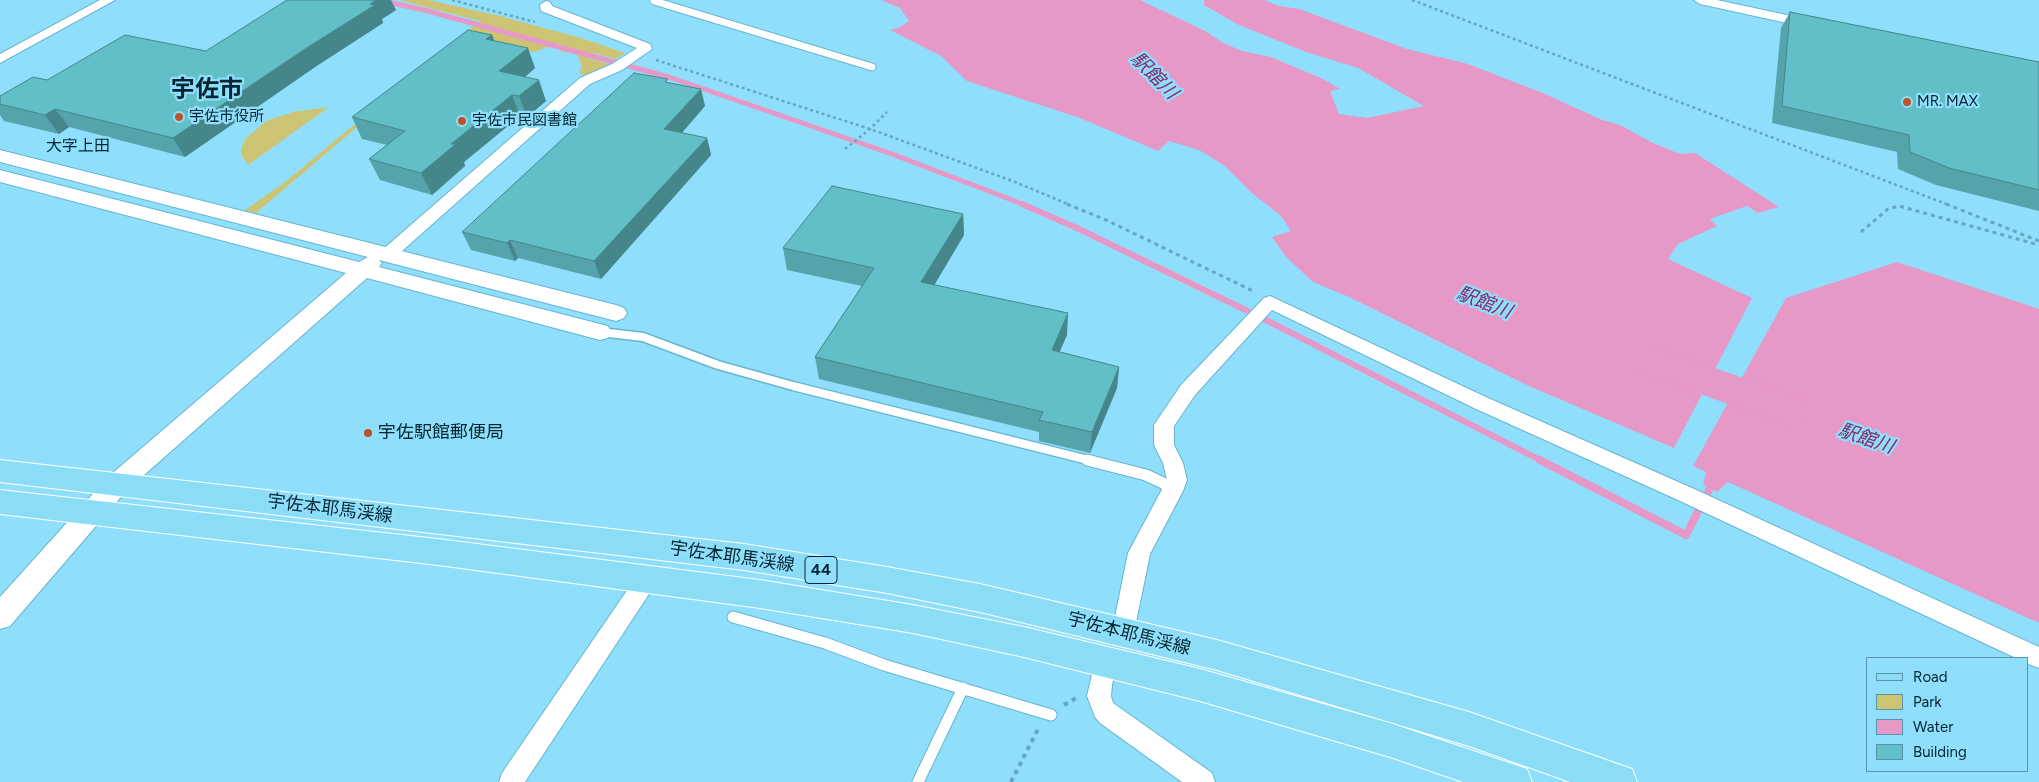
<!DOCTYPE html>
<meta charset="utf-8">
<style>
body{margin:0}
#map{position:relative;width:2039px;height:782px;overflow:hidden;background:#8fdffc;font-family:Figtree,sans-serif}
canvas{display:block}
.legend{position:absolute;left:1866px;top:657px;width:162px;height:115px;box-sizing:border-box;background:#8fdffc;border:1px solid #5795ab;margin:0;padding:6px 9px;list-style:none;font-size:15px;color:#022631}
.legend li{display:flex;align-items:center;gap:10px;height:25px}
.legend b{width:25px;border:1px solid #5795ab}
</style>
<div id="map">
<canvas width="2039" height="782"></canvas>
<ul class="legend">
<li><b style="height:6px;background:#8bddf6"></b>Road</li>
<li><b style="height:14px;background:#cdc473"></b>Park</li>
<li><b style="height:14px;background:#e698c7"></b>Water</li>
<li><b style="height:14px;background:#63bfc7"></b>Building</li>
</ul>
</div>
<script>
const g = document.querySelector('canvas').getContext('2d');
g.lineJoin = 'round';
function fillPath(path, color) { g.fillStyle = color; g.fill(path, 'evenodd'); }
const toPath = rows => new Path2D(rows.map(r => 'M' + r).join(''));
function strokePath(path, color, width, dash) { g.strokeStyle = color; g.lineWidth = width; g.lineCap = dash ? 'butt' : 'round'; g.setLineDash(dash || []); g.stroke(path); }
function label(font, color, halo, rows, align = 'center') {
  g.font = font + ' Figtree,"Noto Sans JP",sans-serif'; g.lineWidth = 4.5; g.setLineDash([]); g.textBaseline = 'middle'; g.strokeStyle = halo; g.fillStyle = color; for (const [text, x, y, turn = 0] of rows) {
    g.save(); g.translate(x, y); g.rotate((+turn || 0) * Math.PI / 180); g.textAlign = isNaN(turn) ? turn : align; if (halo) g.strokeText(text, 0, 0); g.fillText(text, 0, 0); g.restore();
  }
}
fillPath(toPath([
 [399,0,429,0,500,16,581,38,625,53,615,59,594,53,587,58,609,64,585,75,579,73,582,67,577,53,562,52,560,43,534,52,524,51,416,77,256,213,245,210,284,183,461,36,480,21],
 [329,107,248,165,242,156,241,149,246,138,266,121,293,112]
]), '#cdc473');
fillPath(toPath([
 [881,0,1140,0,1207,32,1223,43,1242,51,1271,57,1323,79,1340,89,1330,91,1339,114,1367,118,1424,106,1358,68,1306,52,1239,25,1204,5,1204,0,1264,0,1279,6,1299,9,1407,49,1468,64,1545,94,1602,120,1620,125,1653,143,1680,154,1695,153,1779,207,1758,213,1747,206,1710,219,1717,226,1678,244,1668,259,1752,298,1674,448,1529,386,1349,297,1313,282,1286,257,1272,237,1291,231,1281,216,1252,193,1225,166,1199,150,1169,141,1158,151,1080,118,967,81,941,56,890,30,900,27,909,21,900,8],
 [1897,262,2039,309,2039,623,1728,482,1717,492,1703,484,1706,472,1693,466,1786,298]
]), '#e698c7');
strokePath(toPath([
 [379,0,424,10,672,78,892,154,1025,205]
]), '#e698c7', 5);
strokePath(toPath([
 [1022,204,1077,228,1268,321,1542,461]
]), '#e698c7', 6);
strokePath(toPath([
 [1540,460,1686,535,1710,488]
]), '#e698c7', 8);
fillPath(toPath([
 [1654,347,1804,399,1811,410,1804,421,1789,426,1639,372,1633,362,1639,352,1654,347]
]), '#e698c7');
const serviceFar2 = toPath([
 [654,1,872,67]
]);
const serviceFar1 = toPath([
 [600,332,643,337,718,365,793,386,1092,461]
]);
const service = toPath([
 [1087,460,1146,475,1163,483,1173,491],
 [733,617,825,643,884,665,1051,715],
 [918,782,963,688]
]);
const minor = toPath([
 [100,0,115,0,0,63,0,54,100,0],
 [1694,0,1717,0,1810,20,1817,24,1810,28,1700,4,1694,0],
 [546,1,550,2,552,6,650,44,652,49,622,70,590,84,393,259,387,260,381,259,379,255,381,251,580,78,612,64,637,48,541,11,540,5,546,1],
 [1270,296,1488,398,1692,488,2039,647,2039,668,2028,664,2028,658,2016,658,1678,500,1474,408,1272,310,1195,395,1174,426,1174,445,1183,463,1187,480,1183,491,1150,554,1134,632,1131,639,1123,642,1115,639,1112,632,1128,553,1167,480,1163,463,1154,445,1154,425,1181,385,1264,298,1270,296],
 [647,570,655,573,658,579,655,585,525,782,499,782,502,773,639,573,647,570],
 [1106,652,1114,655,1117,662,1112,685,1111,696,1113,703,1212,773,1215,782,1182,782,1100,723,1095,717,1087,696,1095,662,1098,655,1106,652]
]);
const tertiary = toPath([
 [0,150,616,305,624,308,627,313,624,318,616,321,379,260,382,263,379,267,600,324,608,326,611,332,608,338,600,340,367,278,126,491,10,626,0,629,0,597,108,477,346,273,0,182,0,170,359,262,368,257,0,162,0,150]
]);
const primary = toPath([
 [0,460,744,544,887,567,980,584,1217,640,1469,712,1632,769,1637,782,1570,782,1469,746,1217,670,980,612,887,593,744,570,0,482,0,460],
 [0,490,438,539,760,580,913,605,1024,627,1200,669,1390,723,1527,769,1532,782,1463,782,1390,757,1200,701,1024,657,913,633,760,608,438,565,0,514,0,490]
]);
strokePath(serviceFar2, '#65b5d1', 9);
strokePath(serviceFar1, '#65b5d1', 11);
strokePath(service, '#65b5d1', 13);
strokePath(minor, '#65b5d1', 2);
strokePath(tertiary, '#65b5d1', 2);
strokePath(primary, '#fff', 2);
strokePath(toPath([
 [452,0,535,22],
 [1412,0,1949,205],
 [656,60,870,129,1015,182,1070,205],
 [845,149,870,129,887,112]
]), '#64a7be', 2.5, [3, 3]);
strokePath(toPath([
 [1067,204,1106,220,1255,292],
 [1946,204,2039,241],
 [1861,232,1888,209,1899,206,2039,245]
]), '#64a7be', 3, [4, 4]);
strokePath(toPath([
 [1064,705,1076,698],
 [1011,782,1038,729]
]), '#64a7be', 4, [4.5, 4.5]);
strokePath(serviceFar2, '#fff', 7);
strokePath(serviceFar1, '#fff', 8);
strokePath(service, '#fff', 11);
fillPath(minor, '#fff');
fillPath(tertiary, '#fff');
fillPath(primary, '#8bddf6');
fillPath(toPath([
 [396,10,382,19,383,23,315,67,185,157,69,127,59,134,4,121,0,115,0,96,47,80,206,51],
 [1790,12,2039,62,2039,211,1936,185,1898,169,1897,152,1772,123,1781,28],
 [492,35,494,41,535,68,525,77,546,101,527,117,520,116,464,162,465,166,432,195,380,180,369,159,387,145,362,139,352,117],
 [669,83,705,106,682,133,707,138,711,155,601,279,518,258,515,261,471,250,462,232],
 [963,214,964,235,934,285,1067,335,1059,352,1119,367,1117,388,1090,453,1039,441,1039,432,819,379,815,357,862,286,787,270,783,248]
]), '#55a4ab');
fillPath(toPath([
 [376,0,391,0,396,10,382,19,383,23,315,67,185,157,173,138],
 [492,35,500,55,486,39],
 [528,48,535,68,507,92,499,71],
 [539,80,546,101,527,117,519,96],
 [701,89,705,106,669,147,664,129],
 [512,95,520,116,464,162,465,166,432,195,421,173,451,144],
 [55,109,69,127,59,134,45,115],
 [707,138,711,155,601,279,594,261],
 [963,214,964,235,923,304,921,282],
 [510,240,518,258,515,261,507,243],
 [1068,313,1067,335,1051,372,1052,350],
 [1119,367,1117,388,1090,453,1092,432]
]), '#45868b');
const building = toPath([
 [287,0,376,0,370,4,375,5,305,49,173,138,55,109,45,115,0,104,0,96,33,77,47,80,125,35,206,51,287,0],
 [1790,12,2039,62,2039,190,1949,168,1910,152,1909,135,1782,106,1790,12],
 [468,30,492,35,486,39,528,48,499,71,539,80,519,96,512,95,451,144,456,144,421,173,369,159,405,131,352,117,468,30],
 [634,73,668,79,665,82,701,89,664,129,707,138,594,261,510,240,507,243,462,232,634,73],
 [832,186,963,214,921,282,1068,313,1052,350,1119,367,1092,432,1039,420,1043,412,815,357,874,268,783,248,832,186]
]);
fillPath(building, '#63bfc7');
strokePath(building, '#45868b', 1);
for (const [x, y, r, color] of [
 [1907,102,5,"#ba5425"],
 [179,117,5,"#ba5425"],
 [462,121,5,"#ba5425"],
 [368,433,5,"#ba5425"]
]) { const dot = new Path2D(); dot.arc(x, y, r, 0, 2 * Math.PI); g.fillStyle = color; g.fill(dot); strokePath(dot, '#8fdffc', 2); }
label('15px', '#022631', '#8fdffc', [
 ["MR. MAX",1917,102],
 ["宇佐市役所",189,117],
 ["宇佐市民図書館",472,121]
], 'left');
label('16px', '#022631', '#8fdffc', [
 ["大字上田",78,146]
]);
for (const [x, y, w] of [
 [821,570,32]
]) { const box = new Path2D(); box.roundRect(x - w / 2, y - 13.5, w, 27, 4); g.fillStyle = '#8fdffc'; g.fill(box); strokePath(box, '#022631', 1); }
label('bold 16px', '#022631', null, [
 ["44",821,570]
]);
label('18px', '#022631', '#8fdffc', [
 ["宇佐駅館郵便局",378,433]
], 'left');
label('18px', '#022631', '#8fdffc', [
 ["宇佐本耶馬渓線",330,509,7],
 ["宇佐本耶馬渓線",732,557,8],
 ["宇佐本耶馬渓線",1129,634,14]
]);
label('italic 19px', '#852b68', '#8fdffc', [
 ["駅館川",1154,76,45],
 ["駅館川",1484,303,21],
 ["駅館川",1866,439,19]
]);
label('bold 24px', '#022631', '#8fdffc', [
 ["宇佐市",207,90]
]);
</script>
